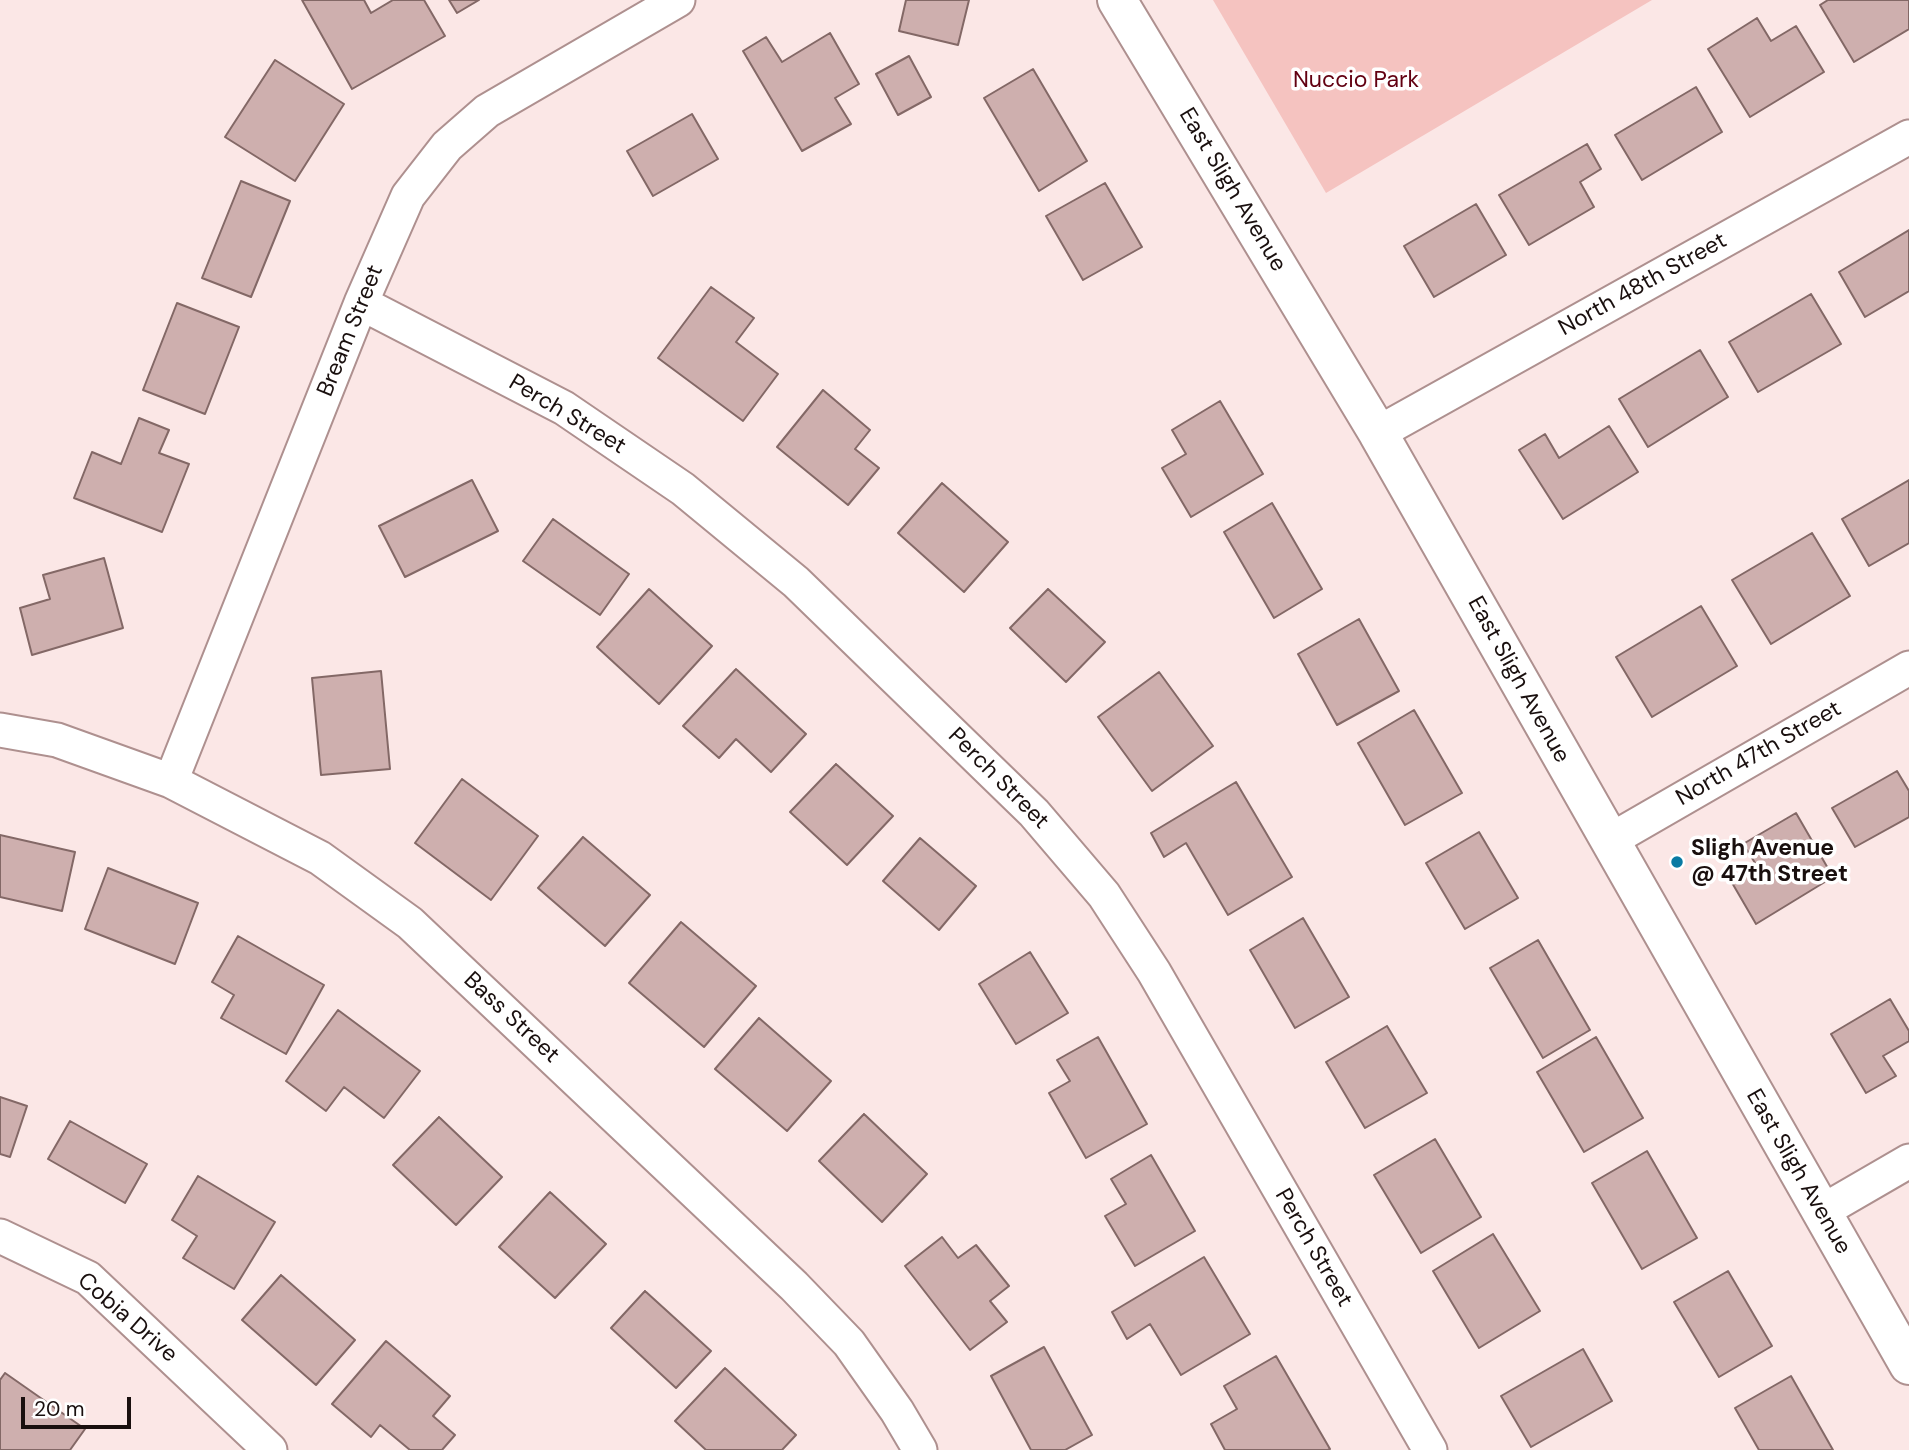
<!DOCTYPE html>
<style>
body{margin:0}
#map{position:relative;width:1909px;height:1450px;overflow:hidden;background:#fbe7e6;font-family:"DM Sans",sans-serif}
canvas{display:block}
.scale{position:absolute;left:21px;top:1397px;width:110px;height:32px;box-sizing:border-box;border:4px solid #190f0e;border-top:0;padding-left:9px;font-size:21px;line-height:24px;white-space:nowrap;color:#190f0e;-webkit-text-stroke:5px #fff;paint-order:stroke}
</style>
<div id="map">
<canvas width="1909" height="1450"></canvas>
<div class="scale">20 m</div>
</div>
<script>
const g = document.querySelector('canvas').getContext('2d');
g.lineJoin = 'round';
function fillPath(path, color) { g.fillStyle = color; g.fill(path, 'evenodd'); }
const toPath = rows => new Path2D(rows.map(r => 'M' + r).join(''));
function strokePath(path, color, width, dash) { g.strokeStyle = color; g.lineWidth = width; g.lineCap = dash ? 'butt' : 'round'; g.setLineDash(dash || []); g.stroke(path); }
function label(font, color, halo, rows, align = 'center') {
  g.font = font + ' "DM Sans",sans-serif'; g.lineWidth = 7; g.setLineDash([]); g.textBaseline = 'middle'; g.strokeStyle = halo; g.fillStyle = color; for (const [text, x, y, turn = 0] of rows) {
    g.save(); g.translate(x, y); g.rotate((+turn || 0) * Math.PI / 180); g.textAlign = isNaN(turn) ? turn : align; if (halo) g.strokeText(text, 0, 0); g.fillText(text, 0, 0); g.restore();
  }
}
fillPath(toPath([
 [1213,0,1652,0,1326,193]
]), '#f5c3c0');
const building = toPath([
 [302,0,364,0,371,13,393,0,424,0,445,36,352,89,302,0],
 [449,0,479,0,457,13,449,0],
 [906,0,969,0,958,45,899,31,906,0],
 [1828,0,1909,0,1909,29,1854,62,1820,5,1828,0],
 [1757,18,1771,41,1796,26,1824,72,1750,117,1708,49,1757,18],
 [830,33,859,84,835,98,851,124,802,151,743,51,766,37,782,62,830,33],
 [909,56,931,97,898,115,876,74,909,56],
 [275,60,344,104,295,181,225,137,275,60],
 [1033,69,1087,161,1039,191,984,98,1033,69],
 [1696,87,1722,132,1642,180,1615,135,1696,87],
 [692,114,718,159,653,196,627,151,692,114],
 [1587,144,1601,169,1580,182,1594,207,1529,245,1499,195,1587,144],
 [241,181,290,201,251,297,202,278,241,181],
 [1105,183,1142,247,1083,280,1046,216,1105,183],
 [1476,204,1506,255,1434,297,1404,246,1476,204],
 [1909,230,1909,291,1865,317,1839,272,1909,230],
 [711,287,754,318,736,342,778,374,743,421,658,358,711,287],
 [1811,294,1841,344,1758,392,1729,342,1811,294],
 [177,303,239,327,205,414,143,390,177,303],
 [1700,350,1728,397,1648,447,1619,399,1700,350],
 [823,390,870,430,855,449,879,468,848,505,777,447,823,390],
 [1220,401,1263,474,1191,517,1162,468,1186,454,1172,430,1220,401],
 [139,418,169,430,159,453,189,464,162,532,74,498,92,452,121,464,139,418],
 [1609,426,1638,472,1563,519,1519,450,1545,434,1559,458,1609,426],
 [472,480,498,531,405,577,379,526,472,480],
 [1909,480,1909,543,1869,566,1842,519,1909,480],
 [942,483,1008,542,964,592,898,533,942,483],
 [1272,503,1322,589,1274,618,1224,532,1272,503],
 [553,519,629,574,600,615,523,561,553,519],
 [1812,533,1850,596,1771,644,1732,580,1812,533],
 [104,558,123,628,32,655,20,608,50,599,43,575,104,558],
 [649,589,712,646,659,704,597,647,649,589],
 [1048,589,1105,642,1066,682,1010,628,1048,589],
 [1701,606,1737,666,1652,717,1616,657,1701,606],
 [1359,619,1399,691,1337,725,1298,654,1359,619],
 [736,669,806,734,771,772,736,739,719,758,683,726,736,669],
 [381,671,390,769,321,775,312,678,381,671],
 [1159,672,1213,746,1152,791,1098,717,1159,672],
 [1414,710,1462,793,1405,825,1358,743,1414,710],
 [836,764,893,816,847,865,790,812,836,764],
 [1897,771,1909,791,1909,817,1855,847,1832,808,1897,771],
 [462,779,538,836,491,900,415,843,462,779],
 [1236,782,1292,877,1228,915,1186,843,1164,857,1151,833,1236,782],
 [1796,813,1833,877,1756,924,1731,881,1757,866,1743,844,1796,813],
 [1479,832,1518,898,1465,929,1426,863,1479,832],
 [0,835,75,852,62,911,0,897,0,835],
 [583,837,650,895,605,946,538,888,583,837],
 [920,838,976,886,939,930,883,881,920,838],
 [108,868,198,903,175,964,85,929,108,868],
 [1303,918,1349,997,1295,1028,1250,950,1303,918],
 [681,922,756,986,704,1047,629,983,681,922],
 [238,936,324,985,286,1054,221,1018,234,995,212,982,238,936],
 [1538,940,1590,1030,1543,1058,1490,968,1538,940],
 [1030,952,1068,1013,1016,1044,979,984,1030,952],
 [1890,999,1909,1031,1909,1041,1883,1056,1896,1076,1866,1093,1831,1034,1890,999],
 [338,1010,420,1071,384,1118,344,1087,326,1111,286,1081,338,1010],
 [759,1018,831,1081,787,1131,715,1069,759,1018],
 [1387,1026,1427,1093,1365,1128,1326,1062,1387,1026],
 [1098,1037,1147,1124,1086,1158,1049,1093,1070,1081,1057,1060,1098,1037],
 [1596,1037,1643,1118,1584,1152,1537,1072,1596,1037],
 [0,1097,27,1106,10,1157,0,1154,0,1097],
 [864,1114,927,1174,882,1222,819,1161,864,1114],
 [439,1117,502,1177,456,1225,393,1165,439,1117],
 [70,1121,147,1164,125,1203,48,1159,70,1121],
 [1435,1139,1481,1217,1421,1253,1374,1175,1435,1139],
 [1647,1151,1697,1238,1642,1269,1592,1183,1647,1151],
 [1151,1155,1195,1231,1135,1266,1105,1216,1126,1204,1111,1179,1151,1155],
 [198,1176,275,1222,234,1289,183,1258,197,1236,172,1220,198,1176],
 [550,1192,606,1244,555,1298,499,1247,550,1192],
 [1493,1234,1540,1311,1479,1348,1433,1271,1493,1234],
 [942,1237,958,1258,976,1245,1009,1286,990,1301,1007,1322,970,1350,905,1266,942,1237],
 [1204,1257,1250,1334,1181,1375,1150,1324,1127,1339,1112,1312,1204,1257],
 [1728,1271,1772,1346,1719,1377,1674,1302,1728,1271],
 [281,1275,355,1340,316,1385,242,1320,281,1275],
 [645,1291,711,1351,676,1388,611,1328,645,1291],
 [386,1341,450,1396,433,1416,455,1435,442,1450,410,1450,380,1425,371,1437,332,1404,386,1341],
 [1044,1347,1092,1435,1065,1450,1031,1450,991,1376,1044,1347],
 [1583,1349,1612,1401,1531,1447,1501,1396,1583,1349],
 [1276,1356,1330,1449,1328,1450,1225,1450,1211,1424,1237,1409,1224,1386,1276,1356],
 [725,1368,796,1435,782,1450,706,1450,675,1421,725,1368],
 [5,1373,85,1429,70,1450,0,1450,0,1380,5,1373],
 [1791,1376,1833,1450,1759,1450,1735,1408,1791,1376]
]);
fillPath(building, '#ceafae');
strokePath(building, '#836866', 2);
const street = toPath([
 [361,303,564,408,683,489,796,582,1034,813,1104,895,1154,972,1430,1450],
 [1378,433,1909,137],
 [0,730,57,740,171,781,320,858,410,923,794,1286,849,1343,897,1411,920,1450],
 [171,781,361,303,408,196,447,146,487,111,678,0],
 [1609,841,1909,668],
 [1821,1212,1909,1161],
 [0,1236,88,1278,270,1450]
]);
const secondary = toPath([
 [1117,0,1378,433,1909,1365]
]);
strokePath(street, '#ae908f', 37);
strokePath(secondary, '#ae908f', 42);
strokePath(street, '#fff', 33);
strokePath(secondary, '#fff', 38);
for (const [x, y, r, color] of [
 [1677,862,7,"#097aa3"]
]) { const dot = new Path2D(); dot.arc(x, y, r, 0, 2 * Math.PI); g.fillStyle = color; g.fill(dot); strokePath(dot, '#fff', 2.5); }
label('23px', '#620011', '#fff', [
 ["Nuccio Park",1356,81]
]);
label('23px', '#190f0e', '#fff', [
 ["East Sligh Avenue",1232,190,59],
 ["North 48th Street",1643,285,-29],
 ["Bream Street",351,331,-68],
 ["Perch Street",567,415,31],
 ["East Sligh Avenue",1518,680,61],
 ["North 47th Street",1759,754,-30],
 ["Perch Street",998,779,45],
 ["Bass Street",511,1018,43],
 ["East Sligh Avenue",1798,1172,60],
 ["Perch Street",1313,1248,60],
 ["Cobia Drive",127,1318,41]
]);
label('bold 23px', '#190f0e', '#fff', [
 ["Sligh Avenue",1691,849],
 ["@ 47th Street",1691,875]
], 'left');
</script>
